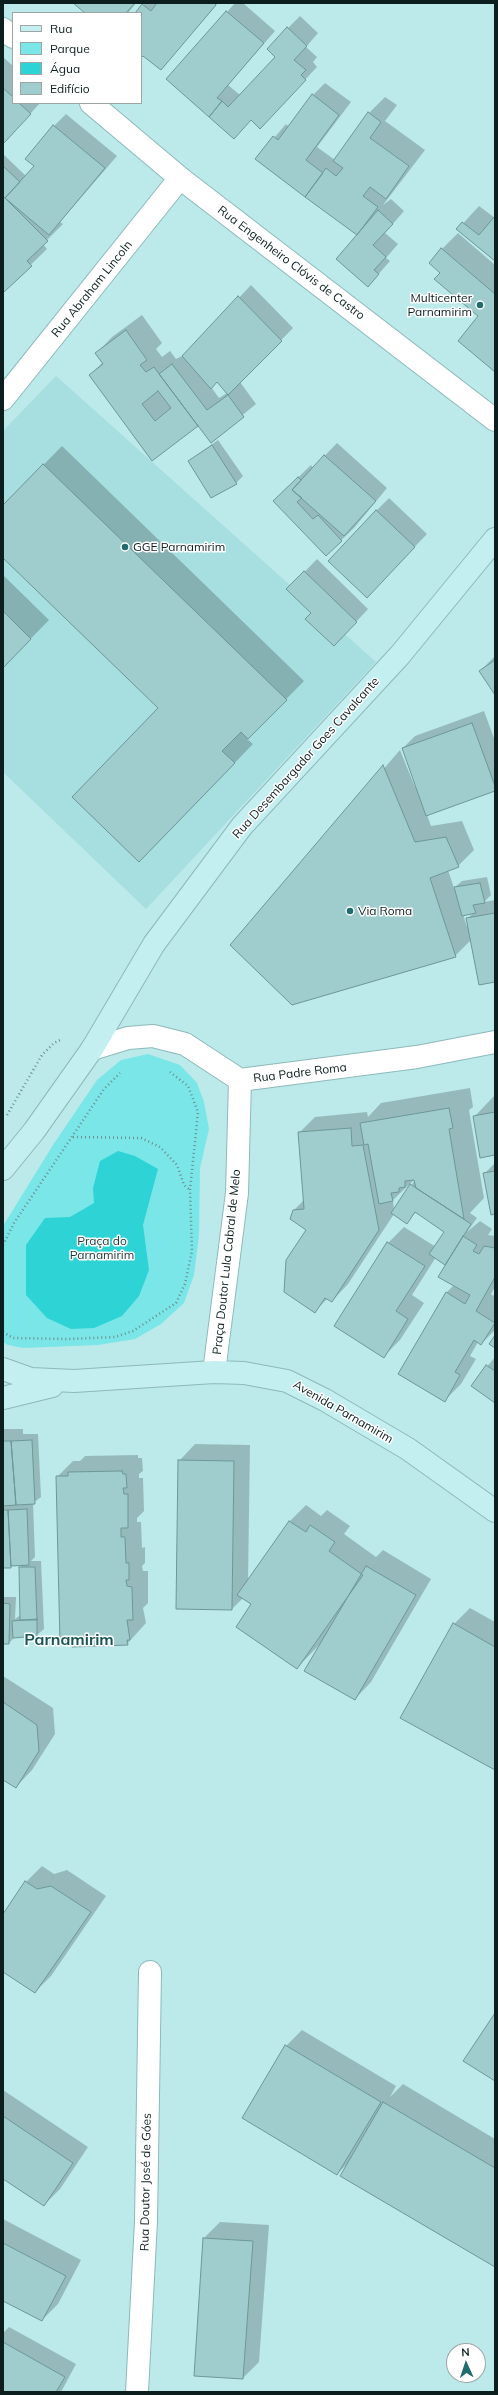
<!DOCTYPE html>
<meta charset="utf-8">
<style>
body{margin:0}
#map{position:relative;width:498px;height:2395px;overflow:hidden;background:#bce9ea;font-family:Mulish,sans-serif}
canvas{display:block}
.frame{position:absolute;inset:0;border:4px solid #0c1e1e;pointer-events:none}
.legend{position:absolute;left:12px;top:12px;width:130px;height:92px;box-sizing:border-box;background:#fff;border:1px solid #9ea5a5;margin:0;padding:5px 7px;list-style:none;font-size:12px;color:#0c1e1e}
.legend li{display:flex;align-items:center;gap:8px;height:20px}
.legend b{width:20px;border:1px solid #9ea5a5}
.north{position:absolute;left:446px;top:2343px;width:40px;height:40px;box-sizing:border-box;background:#fff;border:1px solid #9ea5a5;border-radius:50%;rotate:357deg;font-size:11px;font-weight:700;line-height:16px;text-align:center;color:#0c1e1e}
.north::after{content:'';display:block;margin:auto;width:14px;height:18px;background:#206c6d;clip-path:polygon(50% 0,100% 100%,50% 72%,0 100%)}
</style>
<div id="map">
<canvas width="498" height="2395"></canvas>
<div class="frame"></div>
<ul class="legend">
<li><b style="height:5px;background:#c4eff0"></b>Rua</li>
<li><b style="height:11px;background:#7ae6e7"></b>Parque</li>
<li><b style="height:11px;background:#2ed3d6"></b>Água</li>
<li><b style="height:11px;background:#9fcccc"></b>Edifício</li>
</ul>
<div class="north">N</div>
</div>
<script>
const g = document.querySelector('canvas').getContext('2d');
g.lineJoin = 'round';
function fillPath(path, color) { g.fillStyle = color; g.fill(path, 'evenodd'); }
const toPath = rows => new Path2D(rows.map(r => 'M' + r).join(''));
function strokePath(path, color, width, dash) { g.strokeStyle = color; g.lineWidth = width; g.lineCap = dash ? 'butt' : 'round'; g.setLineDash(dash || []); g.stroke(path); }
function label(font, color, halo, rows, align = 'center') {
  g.font = font + ' Mulish,sans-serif'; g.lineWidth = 3; g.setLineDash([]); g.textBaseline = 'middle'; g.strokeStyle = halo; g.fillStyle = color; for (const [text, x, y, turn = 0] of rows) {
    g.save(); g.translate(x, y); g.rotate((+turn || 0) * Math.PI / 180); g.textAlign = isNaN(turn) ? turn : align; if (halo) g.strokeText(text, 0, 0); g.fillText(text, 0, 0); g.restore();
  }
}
fillPath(toPath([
 [56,376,376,662,146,909,3,772,3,431]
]), '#a7dedf');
fillPath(toPath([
 [148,1054,180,1065,197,1083,204,1102,209,1129,200,1168,199,1235,194,1275,184,1303,161,1324,135,1339,98,1345,23,1348,8,1345,3,1342,3,1226,53,1145,97,1080,121,1060]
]), '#7ae6e7');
fillPath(toPath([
 [118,1151,135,1156,158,1169,143,1225,149,1270,139,1296,122,1316,94,1328,71,1329,47,1318,26,1295,26,1245,45,1218,70,1217,94,1203,93,1188,100,1161]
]), '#2ed3d6');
fillPath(toPath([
 [75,3,136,3,128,13,86,13],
 [145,3,218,3,161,69,144,55,141,57,141,13,136,13],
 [235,3,243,3,275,31,228,85,240,95,276,57,288,28,300,16,318,33,306,47,317,57,313,62,317,67,272,115,252,119,168,79],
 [3,57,13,66,13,103,40,103,3,144],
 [325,83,351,102,317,147,335,160,369,113,385,97,397,105,385,121,425,150,383,205,391,199,404,211,385,233,398,244,386,258,390,261,368,286,359,234,256,159,286,124,289,127,313,95],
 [66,114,117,156,60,222,63,224,43,244,47,249,3,292,3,154,26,176,35,166,54,126],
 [479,206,495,218,495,259,458,229],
 [458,233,495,265,495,371,480,316,441,273,442,249],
 [251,285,293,328,240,382,256,404,211,441,199,425,152,459,90,375,103,362,96,354,112,337,142,315,162,343,156,349,162,357,170,351,176,359,186,354],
 [217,381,227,393,219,398,211,387],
 [218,440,243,476,236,483,189,461],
 [337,443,387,488,354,528,326,555,274,501,311,465,313,468],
 [62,446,304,681,247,739,253,744,158,842,160,708,3,557,3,506],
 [389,498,427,534,379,584,376,511],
 [317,559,368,609,346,633,312,613,288,589],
 [3,575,49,620,3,667],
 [495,656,495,693,480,671],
 [484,711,495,741,495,790,427,815,431,826,462,821,474,850,458,866,448,870,454,888,462,881,487,877,491,895,484,902,495,900,495,981,471,940,455,956,231,945,400,750,415,787,416,786,403,748,415,736],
 [473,913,467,919,467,927,463,914],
 [470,1088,473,1107,469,1110,484,1198,470,1213,477,1218,467,1232,480,1221,492,1229,488,1235,495,1236,495,1287,491,1294,493,1296,495,1293,495,1330,481,1344,478,1342,470,1356,476,1359,461,1384,445,1400,446,1293,454,1285,449,1259,445,1263,436,1257,412,1295,424,1303,400,1340,384,1356,388,1243,404,1227,436,1247,446,1231,416,1212,407,1222,394,1214,348,1284,332,1301,328,1298,315,1311,307,1230,294,1210,304,1200,299,1133,315,1117,367,1112,368,1117,381,1103],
 [415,1179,415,1180,394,1210,393,1200],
 [494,1096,495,1096,495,1154,474,1117],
 [495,1163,495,1213,484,1174],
 [495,1357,495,1402,472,1385],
 [3,1429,23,1429,23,1434,38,1434,41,1497,33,1503,35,1557,31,1561,41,1561,44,1629,37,1635,15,1637,9,1643,3,1643,3,1597,16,1597,15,1619,21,1615,20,1568,23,1564,3,1567],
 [195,1444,250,1445,248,1581,290,1521,306,1505,321,1516,327,1510,350,1526,344,1534,376,1557,383,1550,431,1579,371,1682,355,1699,323,1641,297,1668,253,1604,243,1598,232,1609,179,1461],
 [138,1455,138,1458,142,1458,143,1471,139,1474,139,1478,143,1478,144,1511,137,1518,137,1522,141,1522,142,1548,145,1547,145,1563,142,1566,143,1571,148,1571,148,1603,143,1608,146,1623,127,1644,73,1642,57,1477,73,1461,80,1461,85,1456],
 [470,1608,495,1622,495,1769,454,1624],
 [3,1676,53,1708,55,1734,32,1770,16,1787,3,1779],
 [42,1866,54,1874,67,1870,106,1896,51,1976,35,1992,3,1970,3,1915,26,1882],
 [302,2030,396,2086,390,2097,403,2084,495,2139,495,2266,349,2162,337,2174,286,2046],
 [3,2090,88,2147,60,2189,44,2205,3,2178],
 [3,2219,81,2260,58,2304,42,2320,3,2300],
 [220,2222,269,2225,259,2362,243,2378,195,2375,204,2238],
 [9,2327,76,2364,61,2392,3,2392,3,2333]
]), '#0003');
const building = toPath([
 [73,3,135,3,126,13,85,13,73,3],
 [157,3,214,3,216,5,161,70,143,56,141,58,141,13,135,13,142,4,151,11,157,3],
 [226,11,264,43,217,98,222,101,209,117,166,79,226,11],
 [287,27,307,46,294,60,306,70,301,75,306,80,260,129,251,120,234,139,209,117,222,101,228,107,275,57,267,49,287,27],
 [3,88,13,97,13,103,19,103,31,114,3,144,3,88],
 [312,94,339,115,306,160,323,173,305,197,255,159,273,136,278,140,312,94],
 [368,112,381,122,370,138,409,166,386,199,370,187,363,196,378,207,357,235,305,197,326,168,336,176,343,168,333,161,368,112],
 [53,125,105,168,49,235,5,198,34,166,25,159,53,125],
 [3,166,20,182,5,198,3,196,3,166],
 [3,196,48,241,27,261,32,266,3,293,3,196],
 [378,210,393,224,373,245,386,257,374,270,379,274,368,287,336,259,378,210],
 [495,216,495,261,456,229,462,222,479,235,495,216],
 [441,248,495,294,495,372,458,341,478,316,434,279,440,273,429,263,441,248],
 [238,296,282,341,228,395,217,382,211,389,182,356,238,296],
 [126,330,147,360,140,365,146,372,154,367,198,426,152,461,89,375,103,364,95,353,126,330],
 [158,391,171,408,155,421,142,404,158,391],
 [172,364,207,410,228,395,244,417,211,443,159,374,172,364],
 [212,445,237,484,211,498,188,461,212,445],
 [324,455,376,501,344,536,292,490,324,455],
 [43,464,287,700,248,739,241,732,222,751,235,763,139,862,72,797,158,708,3,558,3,505,43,464],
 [298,477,301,480,292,490,302,498,297,502,313,519,318,515,342,541,326,556,273,501,298,477],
 [376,510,415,547,367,598,328,561,376,510],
 [304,571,357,622,334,646,305,619,311,613,286,589,304,571],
 [3,611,31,639,3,668,3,611],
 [495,660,495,695,479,671,495,660],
 [472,723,495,786,495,791,426,816,402,748,472,723],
 [383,765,415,842,446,837,459,867,430,878,456,957,292,1005,230,945,383,765],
 [480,883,485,903,473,905,476,913,462,916,454,887,480,883],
 [495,913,495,982,479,985,466,918,495,913],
 [449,1108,453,1128,449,1129,464,1219,416,1188,414,1180,405,1181,405,1187,399,1188,399,1192,391,1193,393,1201,379,1204,368,1144,364,1145,360,1123,449,1108],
 [495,1112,495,1155,480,1158,473,1116,495,1112],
 [351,1128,352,1146,363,1145,379,1230,332,1302,325,1298,315,1313,284,1292,286,1260,306,1230,290,1219,293,1210,304,1209,298,1132,351,1128],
 [495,1171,495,1214,491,1215,483,1173,495,1171],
 [410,1184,471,1224,445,1265,429,1254,444,1232,415,1212,407,1224,391,1213,410,1184],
 [463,1236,477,1245,473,1251,479,1254,484,1246,495,1248,495,1277,476,1311,495,1323,481,1345,474,1340,455,1372,460,1375,445,1402,398,1374,446,1292,465,1304,470,1295,438,1277,463,1236],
 [387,1242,425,1266,396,1311,408,1319,384,1358,334,1326,387,1242],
 [495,1335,495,1348,489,1344,495,1335],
 [486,1365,495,1371,495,1403,471,1386,486,1365],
 [32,1440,35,1504,16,1505,11,1441,32,1440],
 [3,1441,11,1441,16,1505,3,1506,3,1441],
 [178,1460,234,1461,232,1610,176,1609,178,1460],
 [122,1471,123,1474,126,1474,127,1488,123,1488,124,1494,128,1494,128,1528,121,1528,121,1537,125,1537,126,1563,129,1563,129,1580,126,1580,127,1586,132,1587,133,1620,127,1620,130,1640,127,1640,128,1645,72,1647,72,1643,60,1643,56,1476,68,1476,68,1472,122,1471],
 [27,1509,29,1565,11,1566,8,1510,27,1509],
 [3,1510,8,1510,11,1568,3,1568,3,1510],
 [289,1521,306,1532,310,1525,335,1542,329,1551,363,1575,297,1669,236,1627,251,1604,237,1595,289,1521],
 [366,1566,416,1595,355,1700,304,1671,366,1566],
 [19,1567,35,1567,37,1620,20,1620,19,1567],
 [3,1603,10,1604,9,1644,3,1644,3,1603],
 [37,1619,37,1636,13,1638,12,1621,37,1619],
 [453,1623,495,1647,495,1770,400,1718,453,1623],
 [3,1702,37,1725,39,1751,16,1788,3,1780,3,1702],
 [25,1881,37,1889,51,1886,91,1912,35,1993,3,1972,3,1914,25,1881],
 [495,2013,495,2081,463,2061,495,2013],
 [285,2045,381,2102,337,2175,242,2118,285,2045],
 [383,2102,495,2168,495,2267,340,2176,383,2102],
 [3,2116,73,2163,44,2206,3,2179,3,2116],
 [203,2238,253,2241,243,2379,194,2376,203,2238],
 [3,2243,66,2276,42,2321,3,2301,3,2243],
 [3,2342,65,2377,56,2392,3,2392,3,2342]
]);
fillPath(building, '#9fcccc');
strokePath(building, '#6c9797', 1);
const minor = toPath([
 [3,399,180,178],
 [137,2392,146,2221,150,1972]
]);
const tertiary = toPath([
 [3,29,13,37],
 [91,103,180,178,495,420],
 [92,1049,128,1038,153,1036,185,1044,240,1080,417,1057,495,1042],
 [214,1372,237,1193,240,1080]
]);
const secondary = toPath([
 [3,1169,34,1131,92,1049,154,944,242,826,400,655,495,539],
 [3,1369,31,1379,74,1381,214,1372,244,1373,287,1381,325,1400,408,1449,495,1511],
 [3,1398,52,1386]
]);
strokePath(minor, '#8db9ba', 24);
strokePath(tertiary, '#8db9ba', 24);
strokePath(secondary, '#8db9ba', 24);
strokePath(toPath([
 [7,1115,42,1055,54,1043,60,1040],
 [73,1137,141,1138,160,1147,177,1165,184,1185,190,1190],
 [3,1245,14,1223,104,1089,120,1073],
 [3,1332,13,1338,69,1339,115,1337,133,1331,176,1303,185,1284,192,1251,190,1190,198,1112,188,1086,170,1072]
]), '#6d8e8e', 2.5, [1, 3]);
strokePath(minor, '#fff', 22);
strokePath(tertiary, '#fff', 22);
strokePath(secondary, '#c4eff0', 22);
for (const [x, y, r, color] of [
 [480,305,4,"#206c6d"],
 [125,547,4,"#206c6d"],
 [350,911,4,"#206c6d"]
]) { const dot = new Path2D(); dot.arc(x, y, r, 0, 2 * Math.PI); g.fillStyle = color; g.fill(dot); strokePath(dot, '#fff', 1.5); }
label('12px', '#0c1e1e', '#fff', [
 ["Rua Engenheiro Clóvis de Castro",291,263,37],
 ["Rua Abraham Lincoln",92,289,-51],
 ["Rua Desembargador Goes Cavalcante",306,758,-48],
 ["Rua Padre Roma",300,1073,-7],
 ["Praça Doutor Lula Cabral de Melo",227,1262,-84],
 ["Avenida Parnamirim",343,1412,30],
 ["Rua Doutor José de Góes",146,2182,-89]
]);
label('12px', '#0c1e1e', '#fff', [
 ["Multicenter",472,298,"right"],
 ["Parnamirim",472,312,"right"],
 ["GGE Parnamirim",133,547],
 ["Via Roma",358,911]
], 'left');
label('12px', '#193233', '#fff', [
 ["Praça do",102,1241],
 ["Parnamirim",102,1255]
]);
label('bold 16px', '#185455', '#fff', [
 ["Parnamirim",69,1640]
]);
</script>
